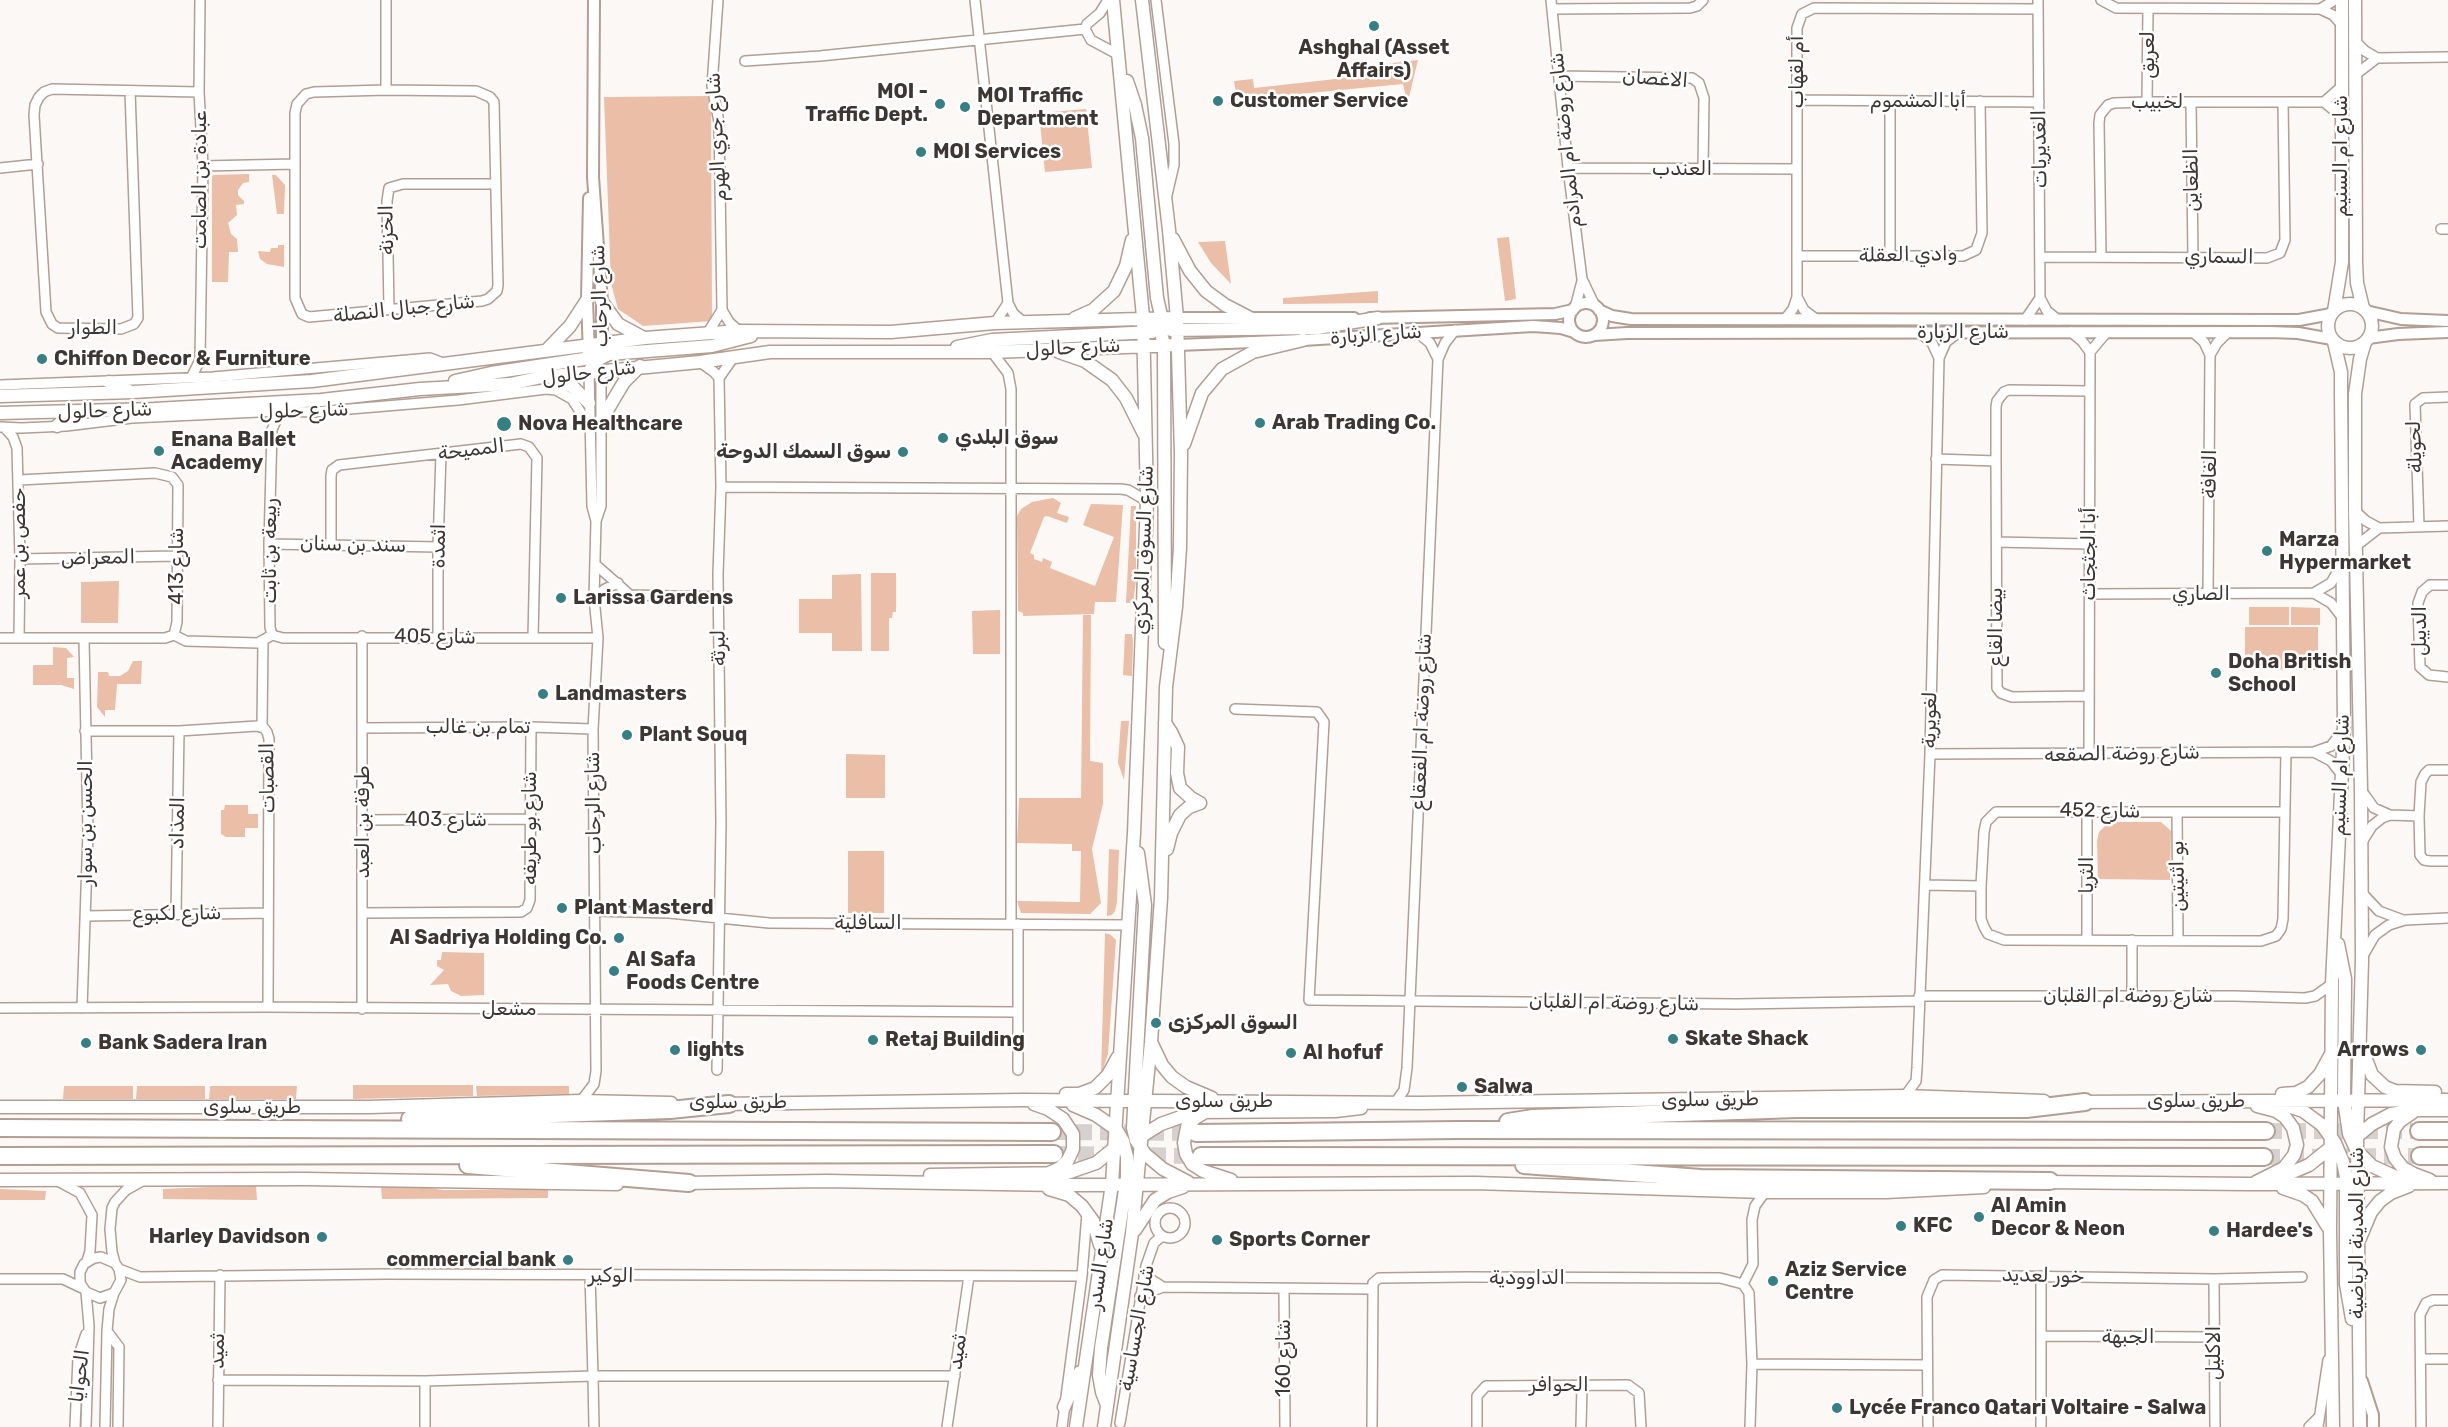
<!DOCTYPE html>
<meta charset="utf-8">
<style>
body{margin:0}
canvas{display:block;background:#fcf8f6}
</style>
<canvas width="2448" height="1427"></canvas>
<script>
const g = document.querySelector('canvas').getContext('2d');
g.lineJoin = 'round';
function fillPath(path, color) { g.fillStyle = color; g.fill(path, 'evenodd'); }
const toPath = rows => new Path2D(rows.map(r => 'M' + r).join(''));
function strokePath(path, color, width, dash) { g.strokeStyle = color; g.lineWidth = width; g.lineCap = dash ? 'butt' : 'round'; g.setLineDash(dash || []); g.stroke(path); }
function label(font, color, halo, rows, align = 'center') {
  g.font = font + ' Rubik,Vazirmatn,sans-serif'; g.lineWidth = 5; g.setLineDash([]); g.textBaseline = 'middle'; g.strokeStyle = halo; g.fillStyle = color; for (const [text, x, y, turn = 0] of rows) {
    g.save(); g.translate(x, y); g.rotate((+turn || 0) * Math.PI / 180); g.textAlign = isNaN(turn) ? turn : align; if (halo) g.strokeText(text, 0, 0); g.fillText(text, 0, 0); g.restore();
  }
}
fillPath(toPath([
 [1418,60,1409,97,1406,97,1403,84,1237,100,1234,81,1253,79,1254,88,1354,77,1353,68],
 [711,96,712,321,643,326,618,309,611,283,604,97],
 [1086,109,1092,168,1045,172,1039,113],
 [249,174,249,182,243,183,238,190,238,195,244,201,244,204,236,205,237,215,228,223,231,234,237,239,238,252,229,252,228,282,212,282,212,177,213,175],
 [272,175,276,175,285,185,284,214,277,214],
 [1509,237,1516,299,1505,301,1497,238],
 [1225,241,1231,284,1211,263,1198,242],
 [278,245,284,245,284,267,267,264,260,259,258,251,270,252,271,248,278,248],
 [1378,291,1378,303,1283,304,1283,298],
 [1053,498,1061,503,1057,513,1069,517,1067,523,1047,516,1044,517,1030,553,1034,555,1034,559,1042,562,1043,558,1052,562,1050,568,1095,586,1114,537,1083,525,1091,504,1123,505,1116,602,1095,602,1094,614,1023,616,1023,613,1018,611,1017,516,1021,509,1032,502],
 [1131,506,1136,506,1136,581,1133,603,1126,603],
 [871,573,896,573,896,612,893,612,892,618,889,618,889,651,871,651],
 [861,574,862,651,832,651,832,633,799,633,799,599,832,599,832,575],
 [119,581,118,623,81,623,81,582],
 [2249,607,2289,607,2289,625,2249,625],
 [2291,607,2320,608,2320,625,2291,625],
 [1000,610,1000,654,973,654,972,611],
 [1083,615,1091,615,1090,761,1103,763,1103,804,1092,849,1101,903,1090,914,1021,913,1017,901,1080,902,1081,851,1072,851,1072,844,1017,843,1019,798,1081,798],
 [2245,627,2318,627,2318,670,2245,669],
 [1125,634,1132,634,1133,642,1132,676,1123,675],
 [53,647,66,648,74,657,67,658,67,678,74,678,74,689,61,685,33,685,33,665,53,665],
 [133,661,142,661,141,684,117,684,115,710,105,710,105,717,97,707,98,672,108,672,109,676,120,676,128,671],
 [1121,721,1129,721,1124,780,1118,763],
 [846,754,885,755,885,798,846,798],
 [225,805,248,805,248,814,258,814,258,828,245,828,245,837,226,837,221,834,221,810,224,810],
 [2109,822,2161,822,2171,831,2170,880,2098,879,2097,841,2099,832],
 [1109,849,1119,850,1117,902,1115,911,1112,915,1107,916],
 [848,851,884,851,884,913,848,913],
 [1105,933,1111,935,1116,940,1108,1054,1101,1075],
 [442,952,484,953,484,995,461,996,451,991,448,984,430,985,444,970,437,966,437,960,441,960],
 [353,1085,473,1085,473,1096,353,1099],
 [64,1086,133,1086,133,1099,63,1099],
 [137,1086,205,1086,205,1099,136,1099],
 [210,1086,297,1086,296,1099,209,1099],
 [476,1086,569,1086,569,1094,477,1096],
 [256,1185,257,1200,163,1199,163,1189],
 [381,1186,415,1186,443,1190,548,1190,548,1198,382,1199],
 [0,1189,46,1191,45,1200,0,1200]
]), '#eabea7');
strokePath(toPath([
 [2266,1131,2419,1131],
 [1052,1132,1196,1133],
 [1054,1154,1201,1156],
 [2264,1157,2420,1156]
]), '#d6d1cf', 16, [16, 8]);
const minor = toPath([
 [386,0,386,90],
 [718,0,712,86,719,122,722,310,729,322,739,331],
 [975,0,1008,303,1013,313,1022,321],
 [1108,0,1100,13,1087,24,1085,29,1091,40,1119,55],
 [1156,0,1174,144,1174,165,1167,195],
 [1551,0,1568,168,1582,279,1595,306],
 [2101,0,2116,8,2320,9,2333,15,2342,25],
 [1552,9,1690,8,1697,6,1703,0],
 [2320,9,2335,0],
 [2355,41,2365,51,2377,58,2448,57],
 [745,61,820,56,1085,29],
 [2355,75,2377,58],
 [1559,76,1692,78,1699,83,1704,98,1703,169],
 [386,90,476,91,490,97,494,102,498,285,497,291,488,299,482,301,309,317,302,314,295,298,295,113,297,104,306,94,314,92,386,90],
 [130,91,138,318,134,324,121,329,58,328,52,324,46,312,34,115,35,105,39,97,44,92,52,89,199,92],
 [1797,100,2039,102],
 [2147,102,2148,9],
 [2324,102,2341,87],
 [2191,103,2193,257],
 [203,166,295,164],
 [0,168,38,164],
 [1568,168,1797,169],
 [2441,229,2448,229],
 [1797,256,1963,256,1976,250,1982,233,1980,101],
 [1890,256,1890,101],
 [2101,256,2099,123,2100,115,2108,105,2114,103,2147,102,2324,102,2341,116],
 [2041,257,2267,258,2280,253,2285,240,2283,102],
 [1797,297,1804,310,1816,319],
 [2040,298,2047,311,2058,320],
 [1575,308,1582,281],
 [389,309,387,201,389,188,403,184,496,184],
 [1785,319,1793,309,1797,297,1797,28,1802,14,1814,8,2038,9],
 [2025,320,2040,298,2038,0],
 [995,323,1008,303],
 [1417,332,1430,343,1438,359],
 [2071,332,2082,341,2090,352,2089,755],
 [1920,333,1932,343,1939,358],
 [2194,333,2204,342,2210,355,2208,593],
 [707,334,722,310],
 [992,352,1008,373,1011,389,1011,924],
 [2090,352,2106,333],
 [2210,355,2217,343,2227,333],
 [700,362,714,372,719,378],
 [191,378,200,360,203,166,199,92,200,0],
 [0,385,213,377,430,358,443,363],
 [0,427,22,428,66,426,132,418,280,411,314,412,458,400,546,389,556,390,572,399,588,424],
 [4,427,13,437,17,448,20,559,19,638],
 [1936,459,1996,461],
 [19,480,155,473,172,477,178,485,177,622,174,635],
 [721,487,1120,489,1128,490,1147,501],
 [2355,511,2366,521,2379,528,2448,526],
 [596,521,601,506,601,371],
 [2419,526,2415,404,2423,398,2448,397],
 [1997,542,2089,544],
 [269,544,438,547],
 [331,545,331,476,332,470,339,465,521,444,529,447,537,458,533,638],
 [2356,546,2379,528],
 [20,559,176,556],
 [596,565,630,595,718,597],
 [2448,585,2430,585,2422,592,2418,603,2420,667,2429,675,2448,677],
 [2314,593,2331,603,2342,617],
 [2089,594,2314,593,2331,583,2342,564],
 [594,598,605,589,618,583],
 [174,635,186,641,258,643,272,635],
 [272,635,283,638,598,638],
 [272,635,270,627,269,544,272,430,280,411],
 [362,636,362,1009],
 [438,637,438,547,441,454],
 [0,638,165,638,174,635],
 [2088,696,2012,697,2001,693,1997,688,1996,461,1996,407,1997,401,2004,392,2009,390,2089,391],
 [1235,709,1317,712,1324,722,1309,1000,1737,1004,1919,1001],
 [262,727,263,642],
 [362,728,531,727,593,729],
 [85,731,179,731,257,726,264,728,267,732,269,739,268,1007],
 [2314,752,2331,761,2342,775],
 [1930,754,2314,752,2331,746,2344,729],
 [2448,770,2429,770,2425,774,2421,782,2419,816,2420,855,2424,860,2430,861,2448,861],
 [2361,790,2374,808,2390,815],
 [2087,811,2087,939],
 [2177,812,2178,939],
 [2284,812,1996,812,1986,822,1984,832,1981,886,1981,919,1984,927,1988,934,2004,940,2261,941,2276,936,2281,929,2283,919,2286,752],
 [362,820,531,819],
 [2362,842,2372,826,2382,818,2390,815,2419,816],
 [1925,885,1981,886],
 [2361,892,2379,911,2403,920],
 [595,911,669,913,769,923,1128,925],
 [363,913,521,912,527,908,530,900,531,727],
 [176,914,179,731],
 [86,916,268,913],
 [1018,924,1018,1070],
 [2132,940,2132,997],
 [2364,954,2375,935,2389,925,2405,920,2448,918],
 [1919,996,2234,996,2305,998,2315,996,2332,984],
 [0,1008,268,1007,1018,1012],
 [82,1008,88,832,84,639],
 [717,1070,721,823,718,574,721,487,719,378,733,358],
 [1905,1096,1916,1081,1917,1068,1930,754,1939,358,1946,342,1958,333],
 [581,1101,594,1084,596,1071,593,729,598,638,594,598,596,521,592,506,589,372],
 [1395,1103,1404,1090,1407,1068,1438,359,1445,343,1455,330],
 [58,1181,80,1193,92,1215,90,1251,87,1261],
 '1155 1223a15 15 0 1 1 30 0a15 15 0 1 1-30 0Z',
 [115,1263,112,1252,110,1229,112,1208,115,1202,126,1190,144,1180],
 [119,1269,140,1277,386,1274,1082,1276],
 [1144,1275,1163,1287],
 [2041,1276,2041,1427],
 [0,1279,63,1279,82,1288],
 [2214,1279,2215,1427],
 [1743,1284,1753,1264,1752,1220,1755,1206,1765,1192],
 [1284,1289,1285,1427],
 [86,1292,100,1298,114,1293,121,1280,119,1269,115,1263,101,1257,94,1258,84,1264,80,1272,80,1283,86,1292,89,1326,86,1427],
 [1140,1296,1163,1287,1372,1289],
 [107,1331,119,1347,118,1427],
 [2042,1336,2214,1337],
 [2421,1359,2448,1359],
 [1752,1364,1927,1365],
 [218,1380,425,1381,593,1376,590,1275],
 [1120,1423,1146,1266,1154,1243,1162,1236],
 [75,1427,78,1358,86,1334],
 [105,1427,107,1331,109,1309,114,1293],
 [218,1427,220,1275],
 [425,1427,425,1381],
 [594,1427,593,1376,955,1376],
 [947,1427,969,1276],
 [1062,1427,1082,1276,1087,1213],
 [1372,1427,1373,1283,1379,1278,1467,1277,1720,1278,1743,1284,1749,1293,1752,1364,1750,1427],
 [1477,1427,1477,1396,1486,1386,1628,1385,1639,1393,1641,1427],
 [1581,1427,1582,1385],
 [1928,1427,1927,1297,1934,1280,1942,1275,2214,1279,2302,1277],
 [2309,1427,2318,1418],
 [2318,1427,2328,1360],
 [2421,1427,2420,1315,2426,1303,2433,1300,2448,1300]
]);
const tertiary = toPath([
 [594,0,593,177,602,302,602,350],
 '1569 320a17 17 0 1 1 34 0a17 17 0 1 1-34 0Z',
 [1599,310,1612,316,1631,319,2299,320,2331,314],
 [2366,311,2401,319,2448,321],
 [1177,318,1354,318],
 [1370,318,1555,314,1573,310],
 [1594,335,1627,333,2270,332,2298,333,2332,339],
 [2368,338,2398,334,2448,332],
 [1178,345,1303,340,1533,326,1561,328,1574,332],
 [589,354,587,300,589,198],
 [2362,1381,2373,1415,2373,1427]
]);
const secondary = toPath([
 [2355,0,2356,262,2357,283,2363,308],
 [1127,81,1135,105,1142,138,1157,298,1163,324],
 [1173,239,1190,271,1206,291,1225,305,1252,319],
 [602,302,618,324,644,338],
 '2328 326a22 22 0 1 1 44 0a22 22 0 1 1-44 0Z',
 [2334,311,2342,262,2342,0],
 [1075,318,1093,310,1114,291,1126,266,1132,240],
 [1144,318,1160,329,1164,345,1165,643],
 [1171,330,1317,328,1378,318],
 [957,347,992,340,1152,332],
 [546,351,570,326,587,300],
 [1059,352,1085,361,1112,380,1126,398,1144,434],
 [589,372,595,361,609,354,712,346,751,336],
 [552,378,573,387,589,403],
 [455,381,491,373,584,359,599,348],
 [109,382,129,391],
 [0,396,133,392,312,381,645,338,739,331,891,332,995,323,1177,318],
 [0,413,154,409,321,400,420,389,510,384,542,377,700,362,770,352,992,352,1178,345],
 [602,419,624,382,640,366],
 [57,426,74,412],
 [1184,444,1202,393,1222,369,1253,352,1303,340],
 [1165,723,1171,732,1178,747,1177,773,1180,788,1191,798,1200,803],
 [1167,849,1171,833,1180,815,1189,807,1200,803],
 [1138,853,1145,905,1133,1128,1136,1140,1145,1154,1163,1169,1188,1182],
 [2338,944,2345,979,2344,1100,2349,1134,2357,1151,2372,1166,2405,1181],
 [1152,1044,1162,1065,1172,1077,1186,1087,1212,1098],
 [2362,1049,2372,1075,2385,1087,2395,1091,2435,1092],
 [1066,1094,1079,1094,1095,1088,1108,1075,1118,1057],
 [2282,1094,2296,1093,2308,1087,2320,1074,2330,1056],
 [2077,1102,2448,1100],
 [721,1104,1023,1100,1419,1103,1905,1096,2044,1101],
 [1034,1104,1048,1109,1063,1119,1073,1134,1073,1149,1068,1160,1060,1168,1049,1173],
 [2282,1104,2303,1111,2322,1125,2335,1143,2343,1162,2346,1177,2346,1284,2352,1319],
 [1073,1105,1096,1115,1116,1129,1123,1141,1127,1157,1127,1177,1101,1348,1099,1375,1102,1392,1107,1405],
 [0,1107,369,1107,581,1101,671,1103],
 [1205,1112,1195,1118,1187,1127,1184,1143,1186,1154,1192,1164,1203,1171,1231,1180],
 [2413,1112,2400,1121,2394,1129,2391,1147,2395,1158,2403,1168,2414,1174,2430,1180],
 [1137,1139,1161,1124,1195,1112,1335,1111,1361,1108],
 [2353,1140,2372,1124,2391,1114,2417,1110,2448,1110],
 [930,1175,1067,1173,1096,1163,1117,1146],
 [2276,1179,2309,1165,2335,1144],
 [0,1180,305,1179,617,1184],
 [2044,1182,2249,1184,2448,1183],
 [2256,1182,2284,1168,2294,1155,2297,1145,2293,1128,2285,1117,2276,1111,2257,1106],
 [682,1183,826,1181,1058,1185,1475,1183,1765,1192,1886,1192,1984,1187],
 [2283,1188,2303,1195,2312,1201,2328,1227],
 [1049,1189,1069,1195,1082,1206,1093,1221,1100,1245],
 [1135,1230,1155,1200,1168,1192,1183,1187],
 [2360,1238,2371,1212,2380,1201,2391,1193,2409,1186],
 [1064,1407,1080,1372],
 [1076,1427,1112,1184,1134,833,1147,501,1143,317,1113,0],
 [1104,1427,1132,1233,1151,1042,1161,898,1166,687,1176,607,1180,548,1181,454,1177,318,1169,230,1142,0],
 [2333,1427,2330,1231,2332,984,2344,729,2341,393,2341,372,2334,342],
 [2360,1427,2357,1136,2362,960,2361,789,2355,511,2355,394,2360,359,2365,342]
]);
const motorway = toPath([
 [410,1119,670,1110,729,1104],
 [1508,1122,1533,1118,1797,1109,2026,1109,2085,1102],
 [0,1128,1052,1132],
 [2419,1131,2448,1131],
 [1196,1133,1458,1130,2266,1131],
 [0,1156,1054,1154],
 [1201,1156,2264,1157],
 [2420,1156,2448,1156],
 [468,1165,689,1183],
 [1524,1165,1701,1178,2050,1181]
]);
strokePath(minor, '#b29e93', 12);
strokePath(tertiary, '#b29e93', 14);
strokePath(secondary, '#b29e93', 15);
strokePath(motorway, '#b29e93', 20);
strokePath(minor, '#fff', 9);
strokePath(tertiary, '#fff', 10);
strokePath(secondary, '#fff', 12);
strokePath(motorway, '#fff', 16);
for (const [x, y, r, color] of [
 [1374,26,6,"#367f83"],
 [1218,101,6,"#367f83"],
 [940,104,6,"#367f83"],
 [965,107,6,"#367f83"],
 [921,152,6,"#367f83"],
 [42,359,6,"#367f83"],
 [1260,423,6,"#367f83"],
 [504,424,8,"#367f83"],
 [943,438,6,"#367f83"],
 [159,451,6,"#367f83"],
 [903,452,6,"#367f83"],
 [2267,551,6,"#367f83"],
 [561,598,6,"#367f83"],
 [2216,673,6,"#367f83"],
 [543,694,6,"#367f83"],
 [627,735,6,"#367f83"],
 [562,908,6,"#367f83"],
 [619,938,6,"#367f83"],
 [614,971,6,"#367f83"],
 [1156,1023,6,"#367f83"],
 [1673,1039,6,"#367f83"],
 [873,1040,6,"#367f83"],
 [86,1043,6,"#367f83"],
 [675,1050,6,"#367f83"],
 [2421,1050,6,"#367f83"],
 [1291,1053,6,"#367f83"],
 [1462,1087,6,"#367f83"],
 [1979,1217,6,"#367f83"],
 [1901,1226,6,"#367f83"],
 [2214,1231,6,"#367f83"],
 [322,1237,6,"#367f83"],
 [1217,1240,6,"#367f83"],
 [568,1260,6,"#367f83"],
 [1773,1281,6,"#367f83"],
 [1837,1408,6,"#367f83"]
]) { const dot = new Path2D(); dot.arc(x, y, r, 0, 2 * Math.PI); g.fillStyle = color; g.fill(dot); strokePath(dot, '#fff', 2); }
label('bold 20px', '#3e3632', '#fff', [
 ["Ashghal (Asset",1374,48,"center"],
 ["Affairs)",1374,71,"center"],
 ["MOI -",928,92,"right"],
 ["Traffic Dept.",928,115,"right"],
 ["MOI Traffic",977,96],
 ["Department",977,119],
 ["Customer Service",1230,101],
 ["MOI Services",933,152],
 ["Chiffon Decor & Furniture",54,359],
 ["Arab Trading Co.",1272,423],
 ["Nova Healthcare",518,424],
 ["سوق البلدي",955,438],
 ["Enana Ballet",171,440],
 ["Academy",171,463],
 ["سوق السمك الدوحة",891,452,"right"],
 ["Marza",2279,540],
 ["Hypermarket",2279,563],
 ["Larissa Gardens",573,598],
 ["Doha British",2228,662],
 ["School",2228,685],
 ["Landmasters",555,694],
 ["Plant Souq",639,735],
 ["Plant Masterd",574,908],
 ["Al Sadriya Holding Co.",607,938,"right"],
 ["Al Safa",626,960],
 ["Foods Centre",626,983],
 ["السوق المركزى",1168,1023],
 ["Skate Shack",1685,1039],
 ["Retaj Building",885,1040],
 ["Bank Sadera Iran",98,1043],
 ["lights",687,1050],
 ["Arrows",2409,1050,"right"],
 ["Al hofuf",1303,1053],
 ["Salwa",1474,1087],
 ["Al Amin",1991,1206],
 ["Decor & Neon",1991,1229],
 ["KFC",1913,1226],
 ["Hardee's",2226,1231],
 ["Harley Davidson",310,1237,"right"],
 ["Sports Corner",1229,1240],
 ["commercial bank",556,1260,"right"],
 ["Aziz Service",1785,1270],
 ["Centre",1785,1293],
 ["Lycée Franco Qatari Voltaire - Salwa",1849,1408]
], 'left');
label('20px', '#3e3632', '#fff', [
 ["لعريق",2148,55,-90],
 ["أم لقهاب",1797,72,-90],
 ["الاغصان",1655,79,4],
 ["أبا المشموم",1918,101],
 ["لخبيب",2157,102],
 ["شارع جري الهرم",717,137,-93],
 ["شارع روضة ام المرادم",1566,140,-96],
 ["الغديريات",2040,149,-91],
 ["شارع ام السنيم",2341,156,-90],
 ["العندب",1682,169],
 ["عبادة بن الصامت",200,180,-90],
 ["الظعاين",2192,180,-91],
 ["الخزنة",387,230,-91],
 ["وادي العقلة",1908,255,-1],
 ["السماري",2219,257,1],
 ["شارع الرحاب",600,296,-92],
 ["شارع جبال النصلة",404,309,-6],
 ["الطوار",93,328],
 ["شارع الزبارة",1963,332],
 ["شارع الزبارة",1376,335,-4],
 ["شارع حالول",1073,348,-3],
 ["شارع حالول",589,373,-7],
 ["شارع حالول",105,411,-2],
 ["شارع حلول",304,411,-2],
 ["لحويلة",2415,447,-92],
 ["المميحة",471,450,-7],
 ["الغافة",2210,474,-89],
 ["حفص بن عمر",19,543,-90],
 ["سند بن سنان",353,545,1],
 ["اثمدة",439,546,-89],
 ["شارع السوق المركزي",1144,550,-88],
 ["ربيعة بن ثابت",270,551,-90],
 ["أبا الجثجاث",2089,554,-90],
 ["المعراض",98,558,-1],
 ["شارع 413",177,566,-90],
 ["الصاري",2201,594],
 ["بيضا القاع",1996,627,-90],
 ["الديبل",2420,631,-90],
 ["شارع 405",435,637,1],
 ["لبرثة",719,648,-91],
 ["لغويرية",1930,720,-89],
 ["شارع روضة ام القعقاع",1422,722,-88],
 ["تمام بن غالب",478,727],
 ["شارع روضة الصقعه",2122,754,-1],
 ["شارع ام السنيم",2341,775,-88],
 ["القصبات",268,778,-91],
 ["شارع الرحاب",594,803,-91],
 ["شارع 452",2100,811,1],
 ["شارع 403",446,820],
 ["طرفة بن العبد",363,822,-90],
 ["الحسن بن سوار",86,823,-90],
 ["المذاد",178,823,-89],
 ["شارع بو طريفه",530,828,-90],
 ["الثريا",2087,875,-90],
 ["بو اثنيتين",2178,876,-91],
 ["شارع لكبوع",177,914,-1],
 ["السافلية",868,923],
 ["شارع روضة ام القلبان",2128,996],
 ["شارع روضة ام القلبان",1614,1003,1],
 ["مشعل",509,1009],
 ["طريق سلوى",1710,1100,-1],
 ["طريق سلوى",1224,1101],
 ["طريق سلوى",2196,1101],
 ["طريق سلوى",738,1102],
 ["طريق سلوى",252,1107],
 ["شارع المدينة الرياضية",2357,1233,-90],
 ["شارع السدر",1101,1264,-82],
 ["الوكير",611,1276,1],
 ["خور لعديد",2043,1276,1],
 ["الداوودية",1527,1278],
 ["شارع الجساسية",1137,1328,-80],
 ["الجبهة",2128,1337],
 ["ثميد",218,1351,-89],
 ["ثميد",958,1352,-82],
 ["الاكليل",2214,1353,-90],
 ["شارع 160",1284,1358,-90],
 ["الحوايا",80,1376,-83],
 ["الحوافر",1559,1385]
]);
</script>
